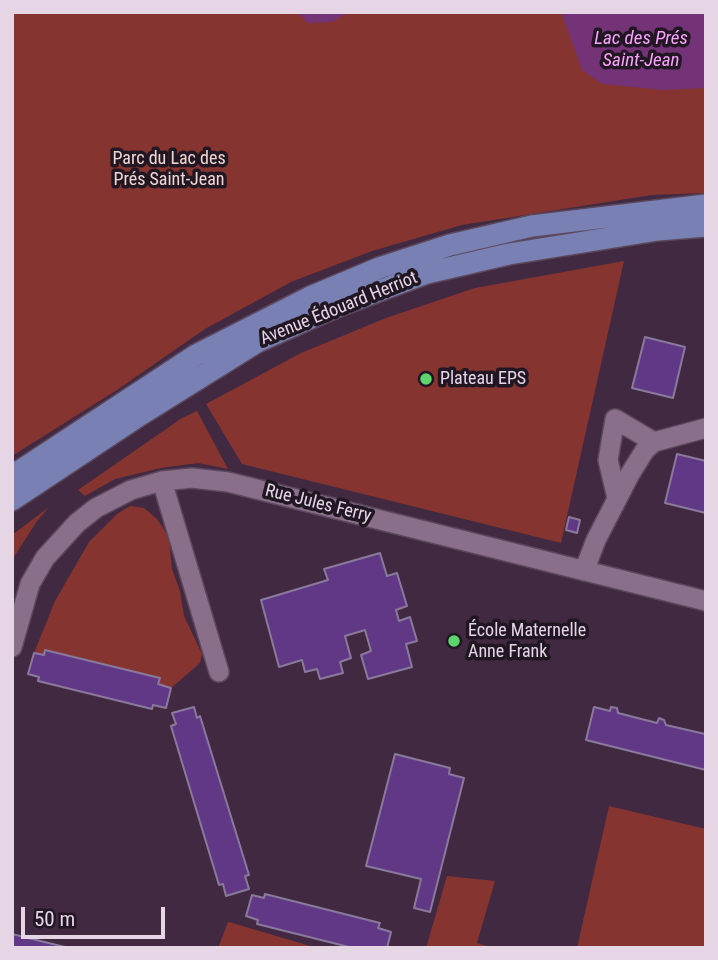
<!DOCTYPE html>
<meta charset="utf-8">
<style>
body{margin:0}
#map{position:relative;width:718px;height:960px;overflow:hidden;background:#412942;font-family:"Roboto Condensed",sans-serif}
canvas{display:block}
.frame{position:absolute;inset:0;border:14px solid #e5d5e5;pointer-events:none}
.scale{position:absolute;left:21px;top:907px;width:144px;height:32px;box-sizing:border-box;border:4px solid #e5d5e5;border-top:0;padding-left:9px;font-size:21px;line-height:24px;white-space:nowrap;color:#e5d5e5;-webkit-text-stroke:5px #211722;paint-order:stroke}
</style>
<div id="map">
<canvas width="718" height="960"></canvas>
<div class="frame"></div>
<div class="scale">50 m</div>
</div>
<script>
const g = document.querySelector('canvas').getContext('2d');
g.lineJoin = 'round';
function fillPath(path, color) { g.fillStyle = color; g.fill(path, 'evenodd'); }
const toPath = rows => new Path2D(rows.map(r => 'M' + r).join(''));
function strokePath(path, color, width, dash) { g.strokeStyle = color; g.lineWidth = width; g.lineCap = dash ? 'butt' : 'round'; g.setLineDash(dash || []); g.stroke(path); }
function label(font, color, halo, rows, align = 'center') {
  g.font = font + ' "Roboto Condensed",sans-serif'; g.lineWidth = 7; g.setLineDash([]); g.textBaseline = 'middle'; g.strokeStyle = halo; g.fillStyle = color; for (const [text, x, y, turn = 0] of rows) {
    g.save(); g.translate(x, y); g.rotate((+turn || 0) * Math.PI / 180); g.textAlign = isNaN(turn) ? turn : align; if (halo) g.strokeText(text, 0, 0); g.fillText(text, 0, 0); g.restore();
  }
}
fillPath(toPath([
 [12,12,706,12,706,193,652,195,462,225,372,251,291,282,205,329,117,390,12,456],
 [624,261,561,543,242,464,206,404,301,353,386,318,475,288],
 [197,411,228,469,198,463,161,468,115,479,85,496,78,490,182,418],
 [130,506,144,508,157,519,169,537,172,569,180,591,184,616,202,654,200,663,171,688,158,684,160,678,46,650,44,655,34,653,55,601,89,542,117,514],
 [49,507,37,521,12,560,12,535],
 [609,806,706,829,706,948,577,948],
 [447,876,495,881,477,943,493,948,426,948],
 [228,922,229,922,317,948,218,948]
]), '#853430');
fillPath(toPath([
 [297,12,349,12,332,22,308,23],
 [561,12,706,12,706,88,663,90,602,84,582,70]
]), '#743377');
const building = toPath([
 [645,337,685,347,673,398,632,388,645,337],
 [677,454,706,461,706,513,665,503,677,454],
 [569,517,580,520,577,533,566,530,569,517],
 [380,553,387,576,397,573,407,606,396,610,399,621,410,617,417,641,406,644,412,667,368,679,361,655,371,651,365,630,345,636,351,658,340,662,343,673,320,679,317,669,305,672,302,660,279,667,261,600,328,580,324,569,380,553],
 [45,650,160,678,158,684,171,688,166,708,153,705,152,709,38,681,39,677,28,674,34,653,44,655,45,650],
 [194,707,197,718,200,716,249,875,245,876,249,889,226,896,223,884,219,885,171,726,176,724,172,713,194,707],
 [594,707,610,711,611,707,617,708,618,713,657,723,659,718,664,720,666,725,705,734,706,730,706,770,586,740,594,707],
 [395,754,450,768,449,774,464,778,430,912,414,908,421,879,366,866,395,754],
 [265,894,380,923,378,928,391,932,387,948,353,948,257,924,258,920,246,916,252,895,264,898,265,894],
 [12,934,69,948,12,948,12,934]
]);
fillPath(building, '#613886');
strokePath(building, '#897a9b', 2);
const minor = toPath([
 [162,481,219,672],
 [617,498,608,460,615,419,654,442],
 [584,571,596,540,630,474,645,450,654,442,706,428],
 [12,647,30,584,45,558,77,523,96,508,131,490,162,481,192,478,228,482,706,601]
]);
const major = toPath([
 [12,476,196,355,310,297,379,268,450,245,532,226,706,205],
 [12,500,140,415,257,342,336,307,427,273,509,254,658,230,706,226]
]);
strokePath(minor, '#5c485d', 22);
strokePath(major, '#5c485d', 24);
strokePath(minor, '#8a6f8b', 19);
strokePath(major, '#7980b3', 21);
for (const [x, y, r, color] of [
 [426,379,7,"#5ed56c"],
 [454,641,7,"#5ed56c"]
]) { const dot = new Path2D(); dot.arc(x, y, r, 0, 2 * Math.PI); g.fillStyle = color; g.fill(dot); strokePath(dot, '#211722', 2.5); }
label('18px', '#f2d6d3', '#211722', [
 ["Parc du Lac des",169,159],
 ["Prés Saint-Jean",169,180]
]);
label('18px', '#e5d5e5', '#211722', [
 ["Avenue Édouard Herriot",339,309,-22],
 ["Rue Jules Ferry",318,504,14]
]);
label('18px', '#e5d5e5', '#211722', [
 ["Plateau EPS",440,379],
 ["École Maternelle",468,631],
 ["Anne Frank",468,652]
], 'left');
label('italic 19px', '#fca1ff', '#211722', [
 ["Lac des Prés",641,39],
 ["Saint-Jean",641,61]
]);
</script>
